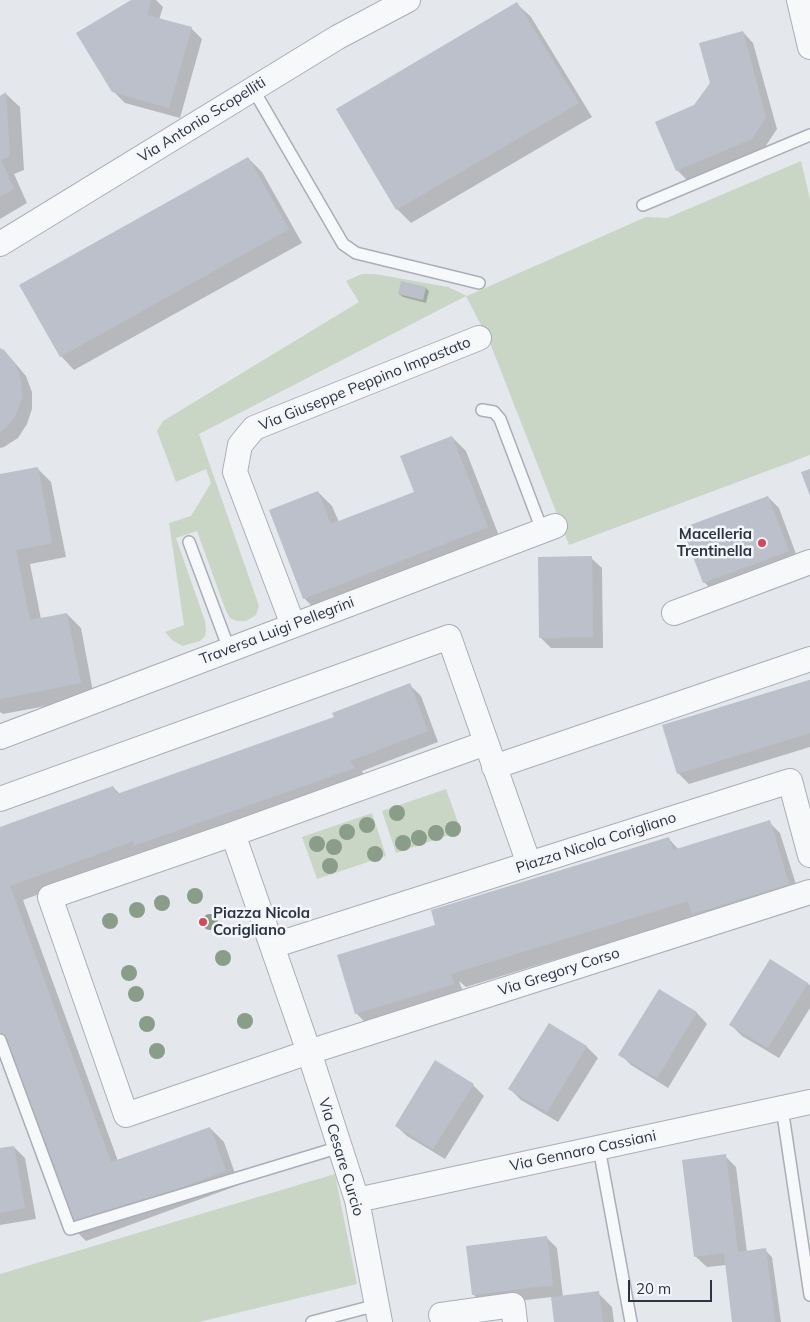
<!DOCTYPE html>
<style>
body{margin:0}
#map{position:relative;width:810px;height:1322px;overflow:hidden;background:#e4e7ec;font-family:Mulish,sans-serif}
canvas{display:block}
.scale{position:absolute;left:628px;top:1280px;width:84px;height:22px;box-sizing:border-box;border:2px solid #2b3445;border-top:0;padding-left:6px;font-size:15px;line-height:18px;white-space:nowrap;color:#2b3445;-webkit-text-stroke:4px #f4f6f9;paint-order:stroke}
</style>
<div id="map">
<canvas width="810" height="1322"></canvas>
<div class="scale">20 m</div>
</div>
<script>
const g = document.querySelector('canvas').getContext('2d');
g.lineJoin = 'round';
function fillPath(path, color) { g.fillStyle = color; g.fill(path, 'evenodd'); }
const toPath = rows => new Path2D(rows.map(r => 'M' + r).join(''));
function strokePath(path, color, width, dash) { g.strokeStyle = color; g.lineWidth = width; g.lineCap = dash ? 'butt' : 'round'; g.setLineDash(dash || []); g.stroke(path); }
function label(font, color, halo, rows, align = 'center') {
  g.font = font + ' Mulish,sans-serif'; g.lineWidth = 5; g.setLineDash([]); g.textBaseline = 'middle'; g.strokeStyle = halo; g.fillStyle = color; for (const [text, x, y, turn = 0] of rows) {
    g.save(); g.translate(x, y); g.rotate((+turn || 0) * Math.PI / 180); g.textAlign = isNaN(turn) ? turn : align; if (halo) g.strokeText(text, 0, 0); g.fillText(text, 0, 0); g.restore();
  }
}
fillPath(toPath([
 [801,161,810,199,810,455,569,545,490,343,466,296,199,434,259,606,256,615,246,621,236,621,230,618,226,611,197,531,176,538,205,621,206,631,205,636,200,641,182,646,172,640,165,632,184,625,169,523,191,516,211,483,206,469,176,482,157,431,163,421,359,302,346,281,362,274,375,274,448,287,467,296,646,217,667,218],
 [446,789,461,831,396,853,382,811],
 [372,813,386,856,317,879,302,837],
 [335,1174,357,1284,199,1322,0,1322,0,1274]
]), '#c9d6c5');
fillPath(toPath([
 [133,0,156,0,163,7,159,20,191,28,202,39,180,118,125,103,113,91],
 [517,4,531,17,592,117,411,223,397,209,338,109],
 [743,32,753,43,777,129,763,150,688,181,677,170,695,106,711,84],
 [6,94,20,107,24,170,14,174,27,203,0,219,0,98],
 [248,158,262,172,302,243,74,370,61,356],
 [426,288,429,291,426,303,403,297,399,294],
 [0,349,15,363,26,376,32,392,32,409,27,424,18,438,4,447,0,448],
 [452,437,466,451,501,541,318,612,304,598,318,492,332,506,339,522,415,493],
 [37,468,51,482,66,557,30,564,41,619,67,614,81,628,94,697,3,714,0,712,0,476],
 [768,497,779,508,799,562,715,593,704,582],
 [591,558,602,568,603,648,551,648,540,637],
 [810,681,810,747,689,784,678,773],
 [410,685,421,696,438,742,362,771,364,776,23,900,118,1161,210,1128,224,1142,239,1185,86,1241,72,1227,0,1030,0,828,113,787,120,794,335,718],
 [769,822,780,833,799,894,697,916,466,987,459,981,464,995,367,1024,356,1013,437,926,669,839,679,850],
 [808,983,810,986,810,1008,779,1058,742,1036,731,1025],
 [659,990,697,1013,707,1024,668,1088,631,1065,620,1054],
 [549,1024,587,1047,598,1058,558,1122,521,1100,510,1089],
 [473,1085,484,1096,445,1159,407,1136,396,1126],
 [14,1147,25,1158,36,1219,0,1225,0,1150],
 [725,1156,736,1167,747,1252,765,1250,772,1257,781,1322,733,1322,726,1265,707,1267,696,1257],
 [546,1237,557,1248,563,1297,598,1293,612,1307,614,1322,555,1322,552,1297,484,1305,473,1294]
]), '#0003');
fillPath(toPath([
 [131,0,151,0,147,15,192,27,169,108,112,92,76,33],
 [517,2,579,103,396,210,336,109],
 [743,31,766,117,752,139,676,171,655,122,694,105,710,83,699,43],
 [6,92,10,156,1,160,14,189,0,197,0,96],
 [248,157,289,229,60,357,19,285],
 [401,281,426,287,423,300,398,294],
 [0,348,4,350,15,363,21,380,22,397,17,413,7,427,0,432],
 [452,436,488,527,303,599,269,510,318,491,331,524,414,492,400,456],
 [38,467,52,543,16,550,30,620,67,613,81,683,0,699,0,474],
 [810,469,810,496,801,472],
 [768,496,789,551,703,583,682,528],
 [592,556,593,637,539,638,538,557],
 [809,680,810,680,810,733,677,774,662,725],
 [410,683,428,731,350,761,355,768,133,846,134,841,10,886,111,1162,210,1127,226,1171,71,1228,0,1034,0,827,113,786,117,794,334,717,332,713],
 [770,820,789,884,692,914,688,901,451,974,454,984,355,1014,337,955,435,925,431,910,669,837,673,850],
 [770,959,808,983,768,1048,729,1025],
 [659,989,697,1012,657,1078,618,1055],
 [549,1023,587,1046,547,1112,508,1089],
 [435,1060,474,1084,433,1149,395,1126],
 [14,1146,25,1208,0,1213,0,1148],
 [726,1154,738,1252,766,1248,775,1322,732,1322,724,1253,694,1257,682,1160],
 [547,1236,553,1285,472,1295,466,1246],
 [599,1291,603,1322,554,1322,551,1297]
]), '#bbc0ca');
const service = toPath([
 [253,89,343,244,356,253,479,283],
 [643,205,810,135],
 [482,410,494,412,500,419,542,530],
 [189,542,229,649],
 [0,1040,70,1229,340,1147],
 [782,1108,810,1295],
 [599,1148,631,1322],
 [312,1322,377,1305]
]);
const minor = toPath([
 [799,0,810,47],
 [0,244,338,37,408,0],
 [674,613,810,562],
 [293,625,235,472,240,445,254,428,479,338],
 [0,737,555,526],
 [494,767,810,659],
 [0,799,449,637,529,864],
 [233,834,486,743],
 [272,946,529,864,790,781,810,855],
 [357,1200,810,1102],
 [441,1315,513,1305,515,1322],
 [380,1322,357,1200,309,1052,233,834,50,897,126,1115,309,1052,810,892]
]);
strokePath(service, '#a9aeb7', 14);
strokePath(minor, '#a9aeb7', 26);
strokePath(service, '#f7f8fa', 11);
strokePath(minor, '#f7f8fa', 24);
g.fillStyle = '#899d89';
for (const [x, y] of [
 [397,813],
 [367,825],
 [453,829],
 [347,832],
 [436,833],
 [419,838],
 [403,843],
 [317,844],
 [334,847],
 [375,854],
 [330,866],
 [195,896],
 [162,903],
 [137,910],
 [110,921],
 [210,922],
 [223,958],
 [129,973],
 [136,994],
 [245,1021],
 [147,1024],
 [157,1051]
]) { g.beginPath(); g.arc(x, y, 8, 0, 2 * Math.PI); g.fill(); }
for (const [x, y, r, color] of [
 [762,543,5,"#d1495b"],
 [203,922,5,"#d1495b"]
]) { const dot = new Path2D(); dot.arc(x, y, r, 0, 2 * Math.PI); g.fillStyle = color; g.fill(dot); strokePath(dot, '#f4f6f9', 2); }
label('15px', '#2b3445', '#f4f6f9', [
 ["Via Antonio Scopelliti",202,120,-32],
 ["Via Giuseppe Peppino Impastato",365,384,-22],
 ["Traversa Luigi Pellegrini",277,631,-21],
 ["Piazza Nicola Corigliano",596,843,-18],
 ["Via Gregory Corso",559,972,-18],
 ["Via Gennaro Cassiani",583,1151,-12],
 ["Via Cesare Curcio",341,1157,73]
]);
label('bold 15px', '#2b3445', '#f4f6f9', [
 ["Macelleria",752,534],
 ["Trentinella",752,551],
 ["Piazza Nicola",213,913,"left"],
 ["Corigliano",213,930,"left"]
], 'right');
</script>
